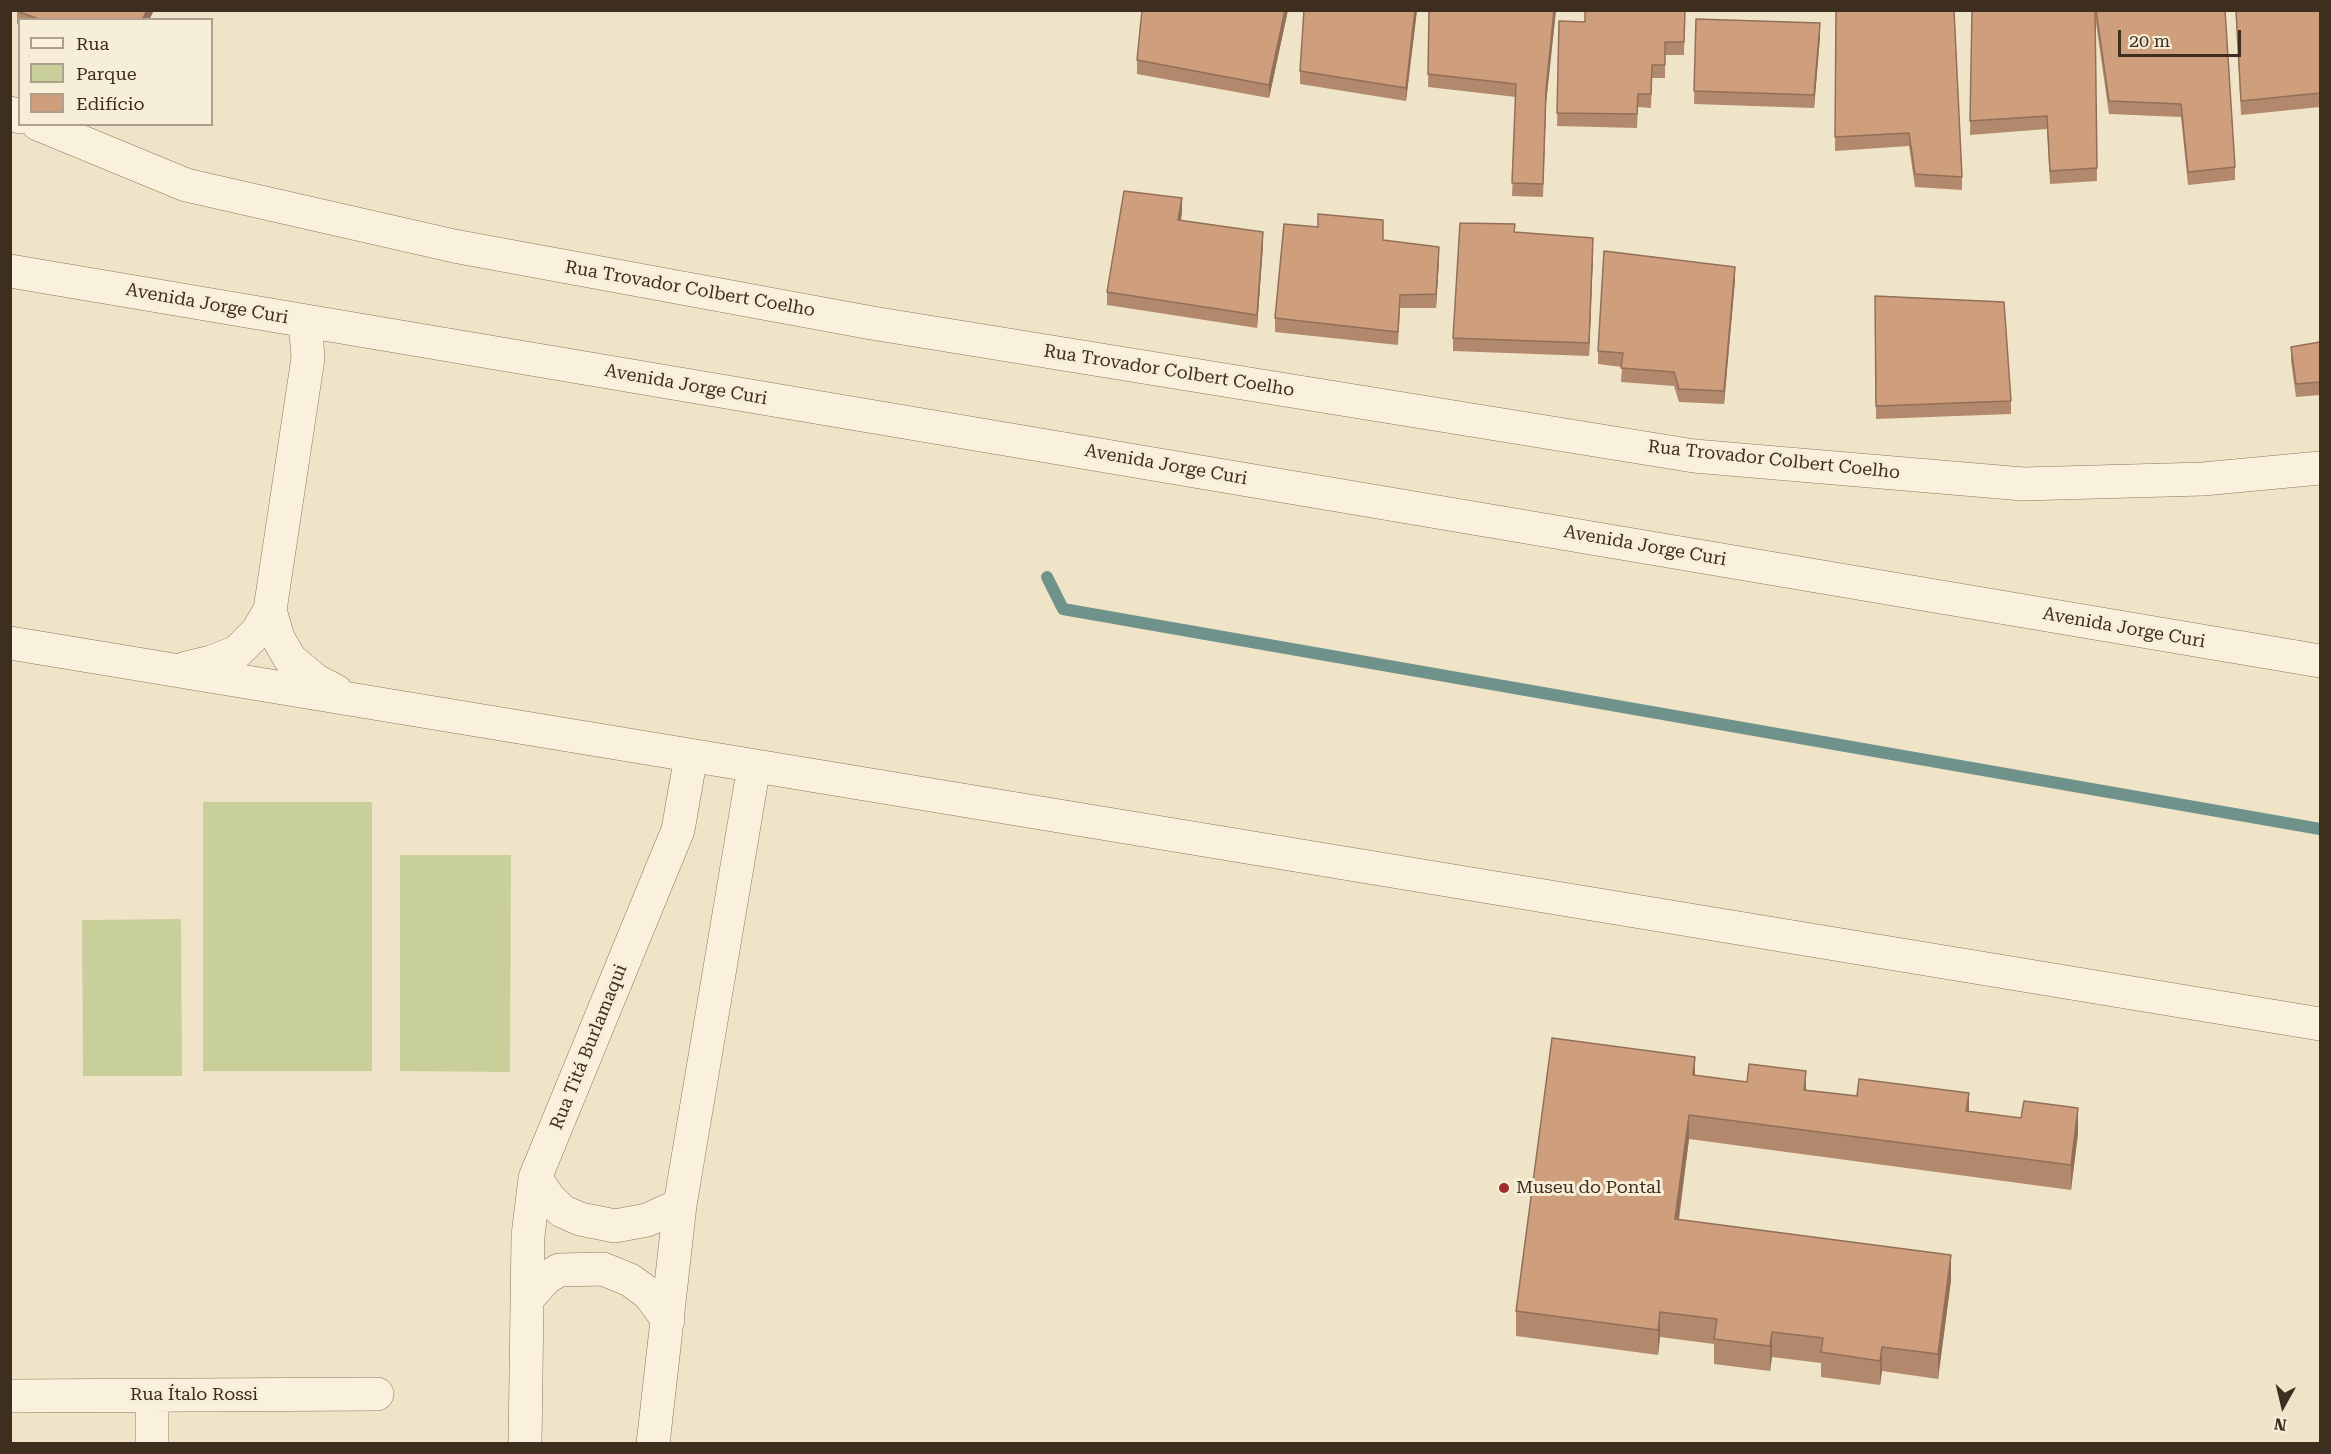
<!DOCTYPE html>
<meta charset="utf-8">
<style>
body{margin:0}
#map{position:relative;width:2331px;height:1454px;overflow:hidden;background:#f0e4c8;font-family:"Roboto Serif",serif}
canvas{display:block}
.frame{position:absolute;inset:0;border:12px solid #3d2e20;pointer-events:none}
.legend{position:absolute;left:18px;top:18px;width:195px;height:108px;box-sizing:border-box;background:#f7eed8;border:2px solid #ada18e;margin:0;padding:8px 10px;list-style:none;font-size:18px;color:#3d2e20}
.legend li{display:flex;align-items:center;gap:12px;height:30px}
.legend b{width:30px;border:2px solid #ada18e}
.north{position:absolute;left:2253px;top:1376px;width:60px;height:60px;-webkit-text-stroke:4px #f7eed8;paint-order:stroke;rotate:188deg;font-size:16px;font-weight:700;line-height:24px;text-align:center;color:#3d2e20}
.north::after{content:'';display:block;margin:auto;width:21px;height:27px;background:#3d2e20;clip-path:polygon(50% 0,100% 100%,50% 72%,0 100%)}
.scale{position:absolute;left:2118px;top:30px;width:123px;height:27px;box-sizing:border-box;border:3px solid #3d2e20;border-top:0;padding-left:8px;font-size:18px;line-height:21px;white-space:nowrap;color:#3d2e20;-webkit-text-stroke:4px #f7eed8;paint-order:stroke}
</style>
<div id="map">
<canvas width="2331" height="1454"></canvas>
<div class="frame"></div>
<ul class="legend">
<li><b style="height:8px;background:#faf1dc"></b>Rua</li>
<li><b style="height:16px;background:#c9cf9b"></b>Parque</li>
<li><b style="height:16px;background:#cf9f7d"></b>Edifício</li>
</ul>
<div class="north">N</div>
<div class="scale">20 m</div>
</div>
<script>
const g = document.querySelector('canvas').getContext('2d');
g.lineJoin = 'round';
function fillPath(path, color) { g.fillStyle = color; g.fill(path, 'evenodd'); }
const toPath = rows => new Path2D(rows.map(r => 'M' + r).join(''));
function strokePath(path, color, width, dash) { g.strokeStyle = color; g.lineWidth = width; g.lineCap = dash ? 'butt' : 'round'; g.setLineDash(dash || []); g.stroke(path); }
function label(font, color, halo, rows, align = 'center') {
  g.font = font + ' "Roboto Serif",serif'; g.lineWidth = 6; g.setLineDash([]); g.textBaseline = 'middle'; g.strokeStyle = halo; g.fillStyle = color; for (const [text, x, y, turn = 0] of rows) {
    g.save(); g.translate(x, y); g.rotate((+turn || 0) * Math.PI / 180); g.textAlign = isNaN(turn) ? turn : align; if (halo) g.strokeText(text, 0, 0); g.fillText(text, 0, 0); g.restore();
  }
}
fillPath(toPath([
 [203,802,372,802,372,1071,203,1071],
 [400,855,511,855,510,1072,400,1071],
 [181,919,182,1076,83,1076,82,920]
]), '#c9cf9b');
strokePath(toPath([
 [1047,577,1063,609,2320,829]
]), '#6f938a', 12);
const minor = toPath([
 [10,113,20,117],
 [38,124,186,185,454,246,872,323,1694,456,2023,484,2203,479,2320,468],
 [10,271,2320,661],
 [270,610,278,638,290,659,315,680,336,691],
 [10,643,2320,1024],
 [186,668,211,662,237,652,257,632,270,610,308,358,305,321],
 [535,1178,549,1198,562,1211,580,1219,615,1226,647,1220,680,1205],
 [528,1298,546,1278,559,1270,603,1269,630,1280,649,1294,668,1320],
 [10,1396,377,1394],
 [152,1444,152,1396],
 [525,1444,528,1236,535,1178,678,830,691,756],
 [653,1444,680,1205,754,766]
]);
strokePath(minor, '#8d765c', 34);
strokePath(minor, '#faf1dc', 33);
fillPath(toPath([
 [154,10,149,20,20,20,20,25,17,24,17,11],
 [1288,10,1269,98,1137,74,1137,60],
 [1304,10,1417,10,1406,101,1300,84,1300,71],
 [1429,10,1556,10,1546,103,1543,197,1512,196,1516,97,1428,87],
 [1685,10,1684,55,1665,55,1665,78,1652,78,1651,108,1638,107,1637,128,1557,126,1559,21,1585,22],
 [1836,10,1962,177,1962,190,1915,187,1909,146,1835,151],
 [1972,10,2225,10,2235,167,2235,180,2188,185,2181,117,2109,114,2095,16,2097,181,2050,184,2047,129,1970,135],
 [2320,10,2320,107,2241,115,2236,11],
 [1696,19,1820,37,1814,108,1694,104],
 [1182,212,1181,221,1263,245,1257,328,1107,305,1107,292],
 [1515,232,1593,252,1589,356,1453,351,1453,338],
 [1383,240,1439,260,1436,308,1400,308,1398,345,1275,332,1275,318],
 [1735,280,1724,404,1679,402,1674,386,1621,382,1622,367,1598,364,1598,351],
 [1875,296,2011,401,2011,414,1876,419],
 [2320,342,2320,395,2296,397,2291,361,2291,347],
 [1695,1075,1969,1111,2078,1133,2071,1190,1689,1139,1679,1220,1951,1280,1938,1379,1882,1371,1880,1385,1821,1377,1821,1363,1772,1357,1770,1371,1714,1364,1714,1344,1660,1337,1658,1355,1516,1336,1516,1311]
]), '#b2896c');
fillPath(toPath([
 [147,10,154,10,149,20,142,20],
 [1285,10,1288,10,1269,98,1269,85],
 [1415,10,1417,10,1406,101,1406,88],
 [1554,10,1556,10,1546,103,1543,197,1546,90],
 [1820,23,1820,37,1814,108,1814,95],
 [1182,198,1182,212,1178,234,1178,220],
 [1263,232,1263,245,1257,328,1257,315],
 [1593,238,1593,252,1589,356,1589,343],
 [1439,247,1439,260,1436,308,1436,294],
 [1735,267,1735,280,1724,404,1724,391],
 [1695,1057,1695,1082,1693,1075],
 [1806,1071,1806,1096,1804,1090],
 [1969,1093,1969,1118,1966,1111],
 [2078,1108,2078,1133,2071,1190,2071,1165],
 [1689,1115,1689,1139,1675,1244,1675,1219],
 [1951,1255,1951,1280,1938,1379,1938,1354],
 [1660,1312,1660,1337,1658,1355,1658,1330],
 [1772,1332,1772,1357,1770,1371,1770,1346],
 [1882,1347,1882,1371,1880,1385,1880,1361]
]), '#916f58');
const building = toPath([
 [147,10,142,20,41,20,17,11,147,10],
 [1142,10,1285,10,1269,85,1137,60,1142,10],
 [1304,10,1415,10,1406,88,1300,71,1304,10],
 [1429,10,1554,10,1546,90,1543,184,1512,183,1516,84,1428,74,1429,10],
 [1585,10,1685,10,1684,42,1665,42,1665,65,1652,65,1651,94,1638,94,1637,114,1557,113,1559,21,1585,22,1585,10],
 [1836,10,1954,10,1962,177,1915,174,1909,133,1835,137,1836,10],
 [1972,10,2095,10,2097,168,2050,171,2047,116,1970,121,1972,10],
 [2096,10,2225,10,2235,167,2188,172,2181,104,2109,101,2096,10],
 [2253,10,2320,10,2320,93,2241,101,2236,11,2253,10],
 [1696,19,1820,23,1814,95,1694,91,1696,19],
 [1124,191,1182,198,1178,220,1263,232,1257,315,1107,292,1124,191],
 [1318,214,1383,220,1383,240,1439,247,1436,294,1400,295,1398,332,1275,318,1284,224,1318,227,1318,214],
 [1460,223,1515,224,1514,232,1593,238,1589,343,1453,338,1460,223],
 [1604,251,1735,267,1724,391,1679,389,1674,372,1621,368,1623,353,1598,351,1604,251],
 [1875,296,2004,302,2011,401,1876,406,1875,296],
 [2320,342,2320,382,2296,384,2291,347,2320,342],
 [1552,1038,1695,1057,1693,1075,1747,1082,1749,1064,1806,1071,1804,1090,1857,1096,1859,1079,1969,1093,1966,1111,2021,1118,2024,1101,2078,1108,2071,1165,1689,1115,1675,1219,1951,1255,1938,1354,1882,1347,1880,1361,1821,1352,1823,1338,1772,1332,1770,1346,1714,1339,1717,1319,1660,1312,1658,1330,1516,1311,1552,1038]
]);
fillPath(building, '#cf9f7d');
strokePath(building, '#916f58', 1.5);
for (const [x, y, r, color] of [
 [1504,1188,6,"#9e2a2b"]
]) { const dot = new Path2D(); dot.arc(x, y, r, 0, 2 * Math.PI); g.fillStyle = color; g.fill(dot); strokePath(dot, '#f7eed8', 2); }
label('18px', '#3d2e20', '#f7eed8', [
 ["Rua Trovador Colbert Coelho",690,289,10],
 ["Avenida Jorge Curi",207,304,10],
 ["Rua Trovador Colbert Coelho",1169,371,9],
 ["Avenida Jorge Curi",686,385,10],
 ["Rua Trovador Colbert Coelho",1774,460,6],
 ["Avenida Jorge Curi",1166,465,10],
 ["Avenida Jorge Curi",1645,546,10],
 ["Avenida Jorge Curi",2124,628,10],
 ["Rua Titá Burlamaqui",589,1047,-68],
 ["Rua Ítalo Rossi",194,1395]
]);
label('18px', '#3d2e20', '#f7eed8', [
 ["Museu do Pontal",1516,1188]
], 'left');
</script>
